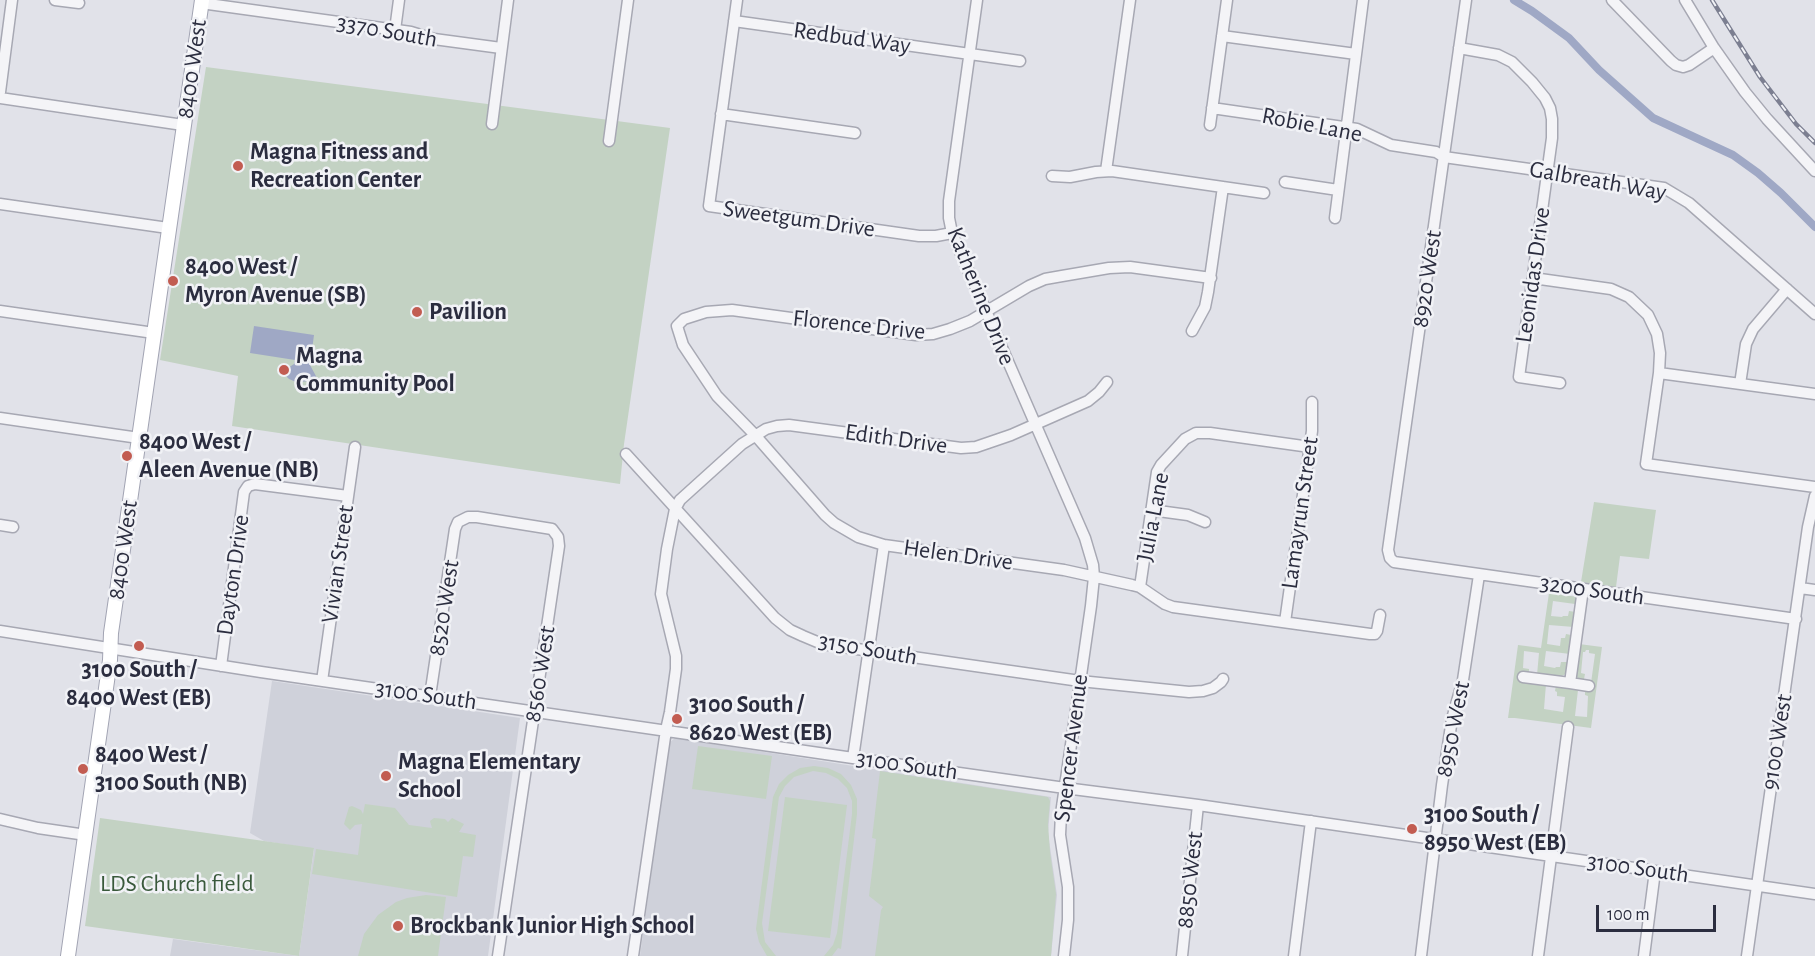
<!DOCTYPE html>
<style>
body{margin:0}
#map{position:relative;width:1815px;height:956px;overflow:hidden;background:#e1e2e9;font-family:"Alegreya Sans",sans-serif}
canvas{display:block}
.scale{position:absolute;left:1596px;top:905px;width:120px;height:27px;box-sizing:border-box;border:3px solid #2b2d3f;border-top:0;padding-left:8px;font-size:18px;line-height:21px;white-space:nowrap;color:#2b2d3f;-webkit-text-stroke:4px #f1f2f6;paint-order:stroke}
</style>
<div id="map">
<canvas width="1815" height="956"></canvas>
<div class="scale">100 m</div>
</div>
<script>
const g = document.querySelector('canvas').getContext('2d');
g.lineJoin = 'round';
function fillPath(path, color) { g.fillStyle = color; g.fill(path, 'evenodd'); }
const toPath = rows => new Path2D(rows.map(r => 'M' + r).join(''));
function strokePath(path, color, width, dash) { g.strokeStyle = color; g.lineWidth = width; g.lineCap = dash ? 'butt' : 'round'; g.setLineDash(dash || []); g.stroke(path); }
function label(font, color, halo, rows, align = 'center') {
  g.font = font + ' "Alegreya Sans",sans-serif'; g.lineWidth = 5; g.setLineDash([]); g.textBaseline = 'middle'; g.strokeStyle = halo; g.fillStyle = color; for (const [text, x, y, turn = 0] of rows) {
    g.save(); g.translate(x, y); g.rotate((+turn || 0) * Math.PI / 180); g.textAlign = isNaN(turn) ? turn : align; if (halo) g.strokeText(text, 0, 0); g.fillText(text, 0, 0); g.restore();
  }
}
fillPath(toPath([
 [272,681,520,718,488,956,170,956,173,939,299,956,314,849,264,841,250,833],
 [675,738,1051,797,1048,833,1057,895,1051,956,640,956,669,743]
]), '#cfd1da');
fillPath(toPath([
 [206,67,670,128,624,444,620,484,232,426,238,376,160,360],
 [1594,502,1656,510,1649,559,1620,556,1616,587,1581,582],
 [1549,593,1578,597,1577,603,1575,604,1553,601,1551,616,1562,617,1563,616,1568,616,1569,611,1576,612,1574,627,1549,625,1547,644,1560,646,1561,638,1565,638,1566,634,1571,635,1572,636,1570,654,1546,651,1544,666,1555,668,1556,667,1560,667,1561,662,1567,662,1569,663,1566,674,1559,677,1537,675,1539,653,1524,651,1523,668,1529,669,1529,672,1528,673,1522,671,1521,676,1518,677,1546,684,1544,709,1563,712,1565,697,1557,696,1557,692,1555,691,1556,685,1577,688,1578,690,1575,716,1587,717,1588,696,1585,695,1585,691,1591,683,1595,654,1589,653,1589,650,1586,650,1585,652,1583,652,1581,673,1585,674,1584,679,1581,681,1576,676,1575,672,1579,644,1602,647,1591,728,1515,718,1508,718,1518,645,1541,648],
 [698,746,772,756,766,799,692,789],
 [814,766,828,768,841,774,851,785,857,799,857,814,841,949,838,948,832,956,824,956,833,945,837,933,852,814,852,801,847,788,838,779,826,773,813,771,794,777,785,786,779,797,762,923,765,942,776,956,767,956,759,942,756,929,773,797,779,784,788,775,800,768],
 [880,771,1048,797,1050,801,1048,824,1050,852,1056,894,1051,956,875,956,881,910,883,907,869,896,876,839,872,838],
 [785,797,847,805,830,938,768,931],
 [365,804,395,808,409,825,432,828,430,821,434,818,445,819,448,822,452,818,464,824,459,832,476,835,473,857,463,856,457,897,312,874,316,849,358,855,362,824,355,825,350,830,344,824,349,807,352,806,361,810,363,814],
 [100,818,314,848,299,956,85,926],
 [426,895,446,897,438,956,358,956,364,934,378,915,396,902,407,898]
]), '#c3d2c3');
fillPath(toPath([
 [254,326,314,335,310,365,317,378,311,381,296,382,289,379,282,372,294,364,295,360,250,353]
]), '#9fa8c5');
strokePath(toPath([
 [1514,0,1532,11,1569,38,1599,70,1653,118,1733,155,1758,173,1781,193,1815,227]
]), '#9fa8c5', 8);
const minor = toPath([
 [55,0,79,3],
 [737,0,709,206,919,236,936,236,952,233],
 [977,0,949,201,949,218,952,233,1085,538,1093,565,1094,577,1091,606,1061,814,1060,835,1068,887,1068,920,1064,956],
 [1466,0,1389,543,1388,550,1390,558,1394,562,1796,619],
 [1612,0,1671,61,1676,65,1683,67,1689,65,1714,48],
 [1685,0,1714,48,1745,92,1767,119,1815,171],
 [201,3,411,32,434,39,501,48],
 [734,21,1020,61],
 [395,30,399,0],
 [1222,36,1356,54],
 [1459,48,1498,55,1512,62,1532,82,1545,98,1550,108,1552,119,1552,138,1519,377,1560,383],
 [0,92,12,0],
 [0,98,183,125],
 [1212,108,1357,129,1391,145,1436,152,1444,157,1664,188,1689,203,1815,314],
 [721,114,855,133],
 [492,124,508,0],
 [1210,125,1227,0],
 [609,141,628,0],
 [1106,171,1130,0],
 [1052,176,1070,177,1096,172,1112,171,1264,193],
 [1285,182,1338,190],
 [0,204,168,228],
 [1335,218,1363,0],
 [1211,278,1130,267,1109,268,1062,276,1045,279,1029,286,970,321,950,329,933,334,916,335,732,310,706,312,684,319,677,326,683,345,717,396,755,435,825,515,834,523,858,537,884,545,1064,570,1132,585,1140,587,1165,604,1173,607,1370,634,1375,634,1377,631,1380,615],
 [1533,278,1611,289,1629,297,1648,315,1657,334,1660,353,1659,373,1646,464,1815,487],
 [0,311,154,333],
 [1192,331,1205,307,1208,292,1223,187],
 [1659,373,1815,394],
 [1740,384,1746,344,1753,329,1787,289],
 [0,418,139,438],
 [626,454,775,618,790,630,803,636,822,644,1080,681,1189,692,1203,691,1213,688,1221,682,1223,679],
 [1151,510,1188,515,1205,522],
 [0,525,13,527],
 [1140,587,1157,472,1161,465,1185,439,1196,433,1210,433,1310,447],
 [1800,588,1815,590],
 [1285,622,1312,431,1312,402],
 [0,631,261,672,853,758,1065,788,1198,805,1815,894],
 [221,666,244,492,248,486,255,484,348,496],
 [1523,677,1570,683,1583,589],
 [322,681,355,447],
 [1570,683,1589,686],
 [430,696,455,529,458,522,468,517,477,517,552,529,558,537,559,546,498,956],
 [853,758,884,545],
 [0,819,38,828,86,835],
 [633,956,666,730,670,712,676,669,676,656,661,594,667,549,675,509,680,500,742,444,766,429,777,426,789,425,961,448,976,447,1011,435,1088,401,1099,392,1107,382],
 [1182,956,1198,805],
 [1294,956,1311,821],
 [1421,956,1442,785,1452,719,1463,680,1479,575],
 [1538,956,1568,727],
 [1644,956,1655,871],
 [1747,956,1808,527,1815,496]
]);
const major = toPath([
 [68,956,110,660,111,633,202,0]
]);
strokePath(minor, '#a7a8b3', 13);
strokePath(major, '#a2a4b3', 16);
strokePath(minor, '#f4f4f7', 10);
strokePath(major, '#fff', 14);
const rail = toPath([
 [1712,0,1760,77,1796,124,1815,143]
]);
strokePath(rail, '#7c7f91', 4.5);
strokePath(rail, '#f1f2f6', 2, [7]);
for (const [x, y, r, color] of [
 [238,166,6,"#c25c51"],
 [173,281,6,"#c25c51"],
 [417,312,6,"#c25c51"],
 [284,370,6,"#c25c51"],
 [127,456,6,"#c25c51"],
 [139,646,6,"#c25c51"],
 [677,719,6,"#c25c51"],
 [83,769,6,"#c25c51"],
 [386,776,6,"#c25c51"],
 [1412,829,6,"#c25c51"],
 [398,926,6,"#c25c51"]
]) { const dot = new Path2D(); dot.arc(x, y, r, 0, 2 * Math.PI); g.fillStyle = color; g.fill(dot); strokePath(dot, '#f1f2f6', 2); }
label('24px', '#2b2d3f', '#f1f2f6', [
 ["3370 South",387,31,10],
 ["Redbud Way",852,38,8],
 ["8400 West",192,69,-82],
 ["Robie Lane",1312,125,11],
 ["Galbreath Way",1598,181,10],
 ["Sweetgum Drive",799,219,8],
 ["Leonidas Drive",1533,275,-82],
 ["8920 West",1427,279,-82],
 ["Katherine Drive",981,296,68],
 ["Florence Drive",859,325,6],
 ["Edith Drive",896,439,8],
 ["Lamayrun Street",1300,513,-82],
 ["Julia Lane",1153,517,-79],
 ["8400 West",123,550,-82],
 ["Helen Drive",958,555,8],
 ["Vivian Street",338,564,-82],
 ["Dayton Drive",233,575,-82],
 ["3200 South",1592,590,8],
 ["8520 West",444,608,-81],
 ["3150 South",868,649,10],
 ["8560 West",540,674,-81],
 ["3100 South",426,695,8],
 ["8950 West",1453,729,-79],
 ["9100 West",1777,742,-81],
 ["Spencer Avenue",1071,748,-83],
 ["3100 South",907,765,8],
 ["3100 South",1638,868,8],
 ["8850 West",1190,880,-84]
]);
label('bold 24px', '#2b2d3f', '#f1f2f6', [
 ["Magna Fitness and",250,152],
 ["Recreation Center",250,180],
 ["8400 West /",185,267],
 ["Myron Avenue (SB)",185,295],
 ["Pavilion",429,312],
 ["Magna",296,356],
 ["Community Pool",296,384],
 ["8400 West /",139,442],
 ["Aleen Avenue (NB)",139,470],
 ["3100 South /",139,670,"center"],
 ["8400 West (EB)",139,698,"center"],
 ["3100 South /",689,705],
 ["8620 West (EB)",689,733],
 ["8400 West /",95,755],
 ["3100 South (NB)",95,783],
 ["Magna Elementary",398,762],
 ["School",398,790],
 ["3100 South /",1424,815],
 ["8950 West (EB)",1424,843],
 ["Brockbank Junior High School",410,926]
], 'left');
label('24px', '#39593b', '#f1f2f6', [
 ["LDS Church field",177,884]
]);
</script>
